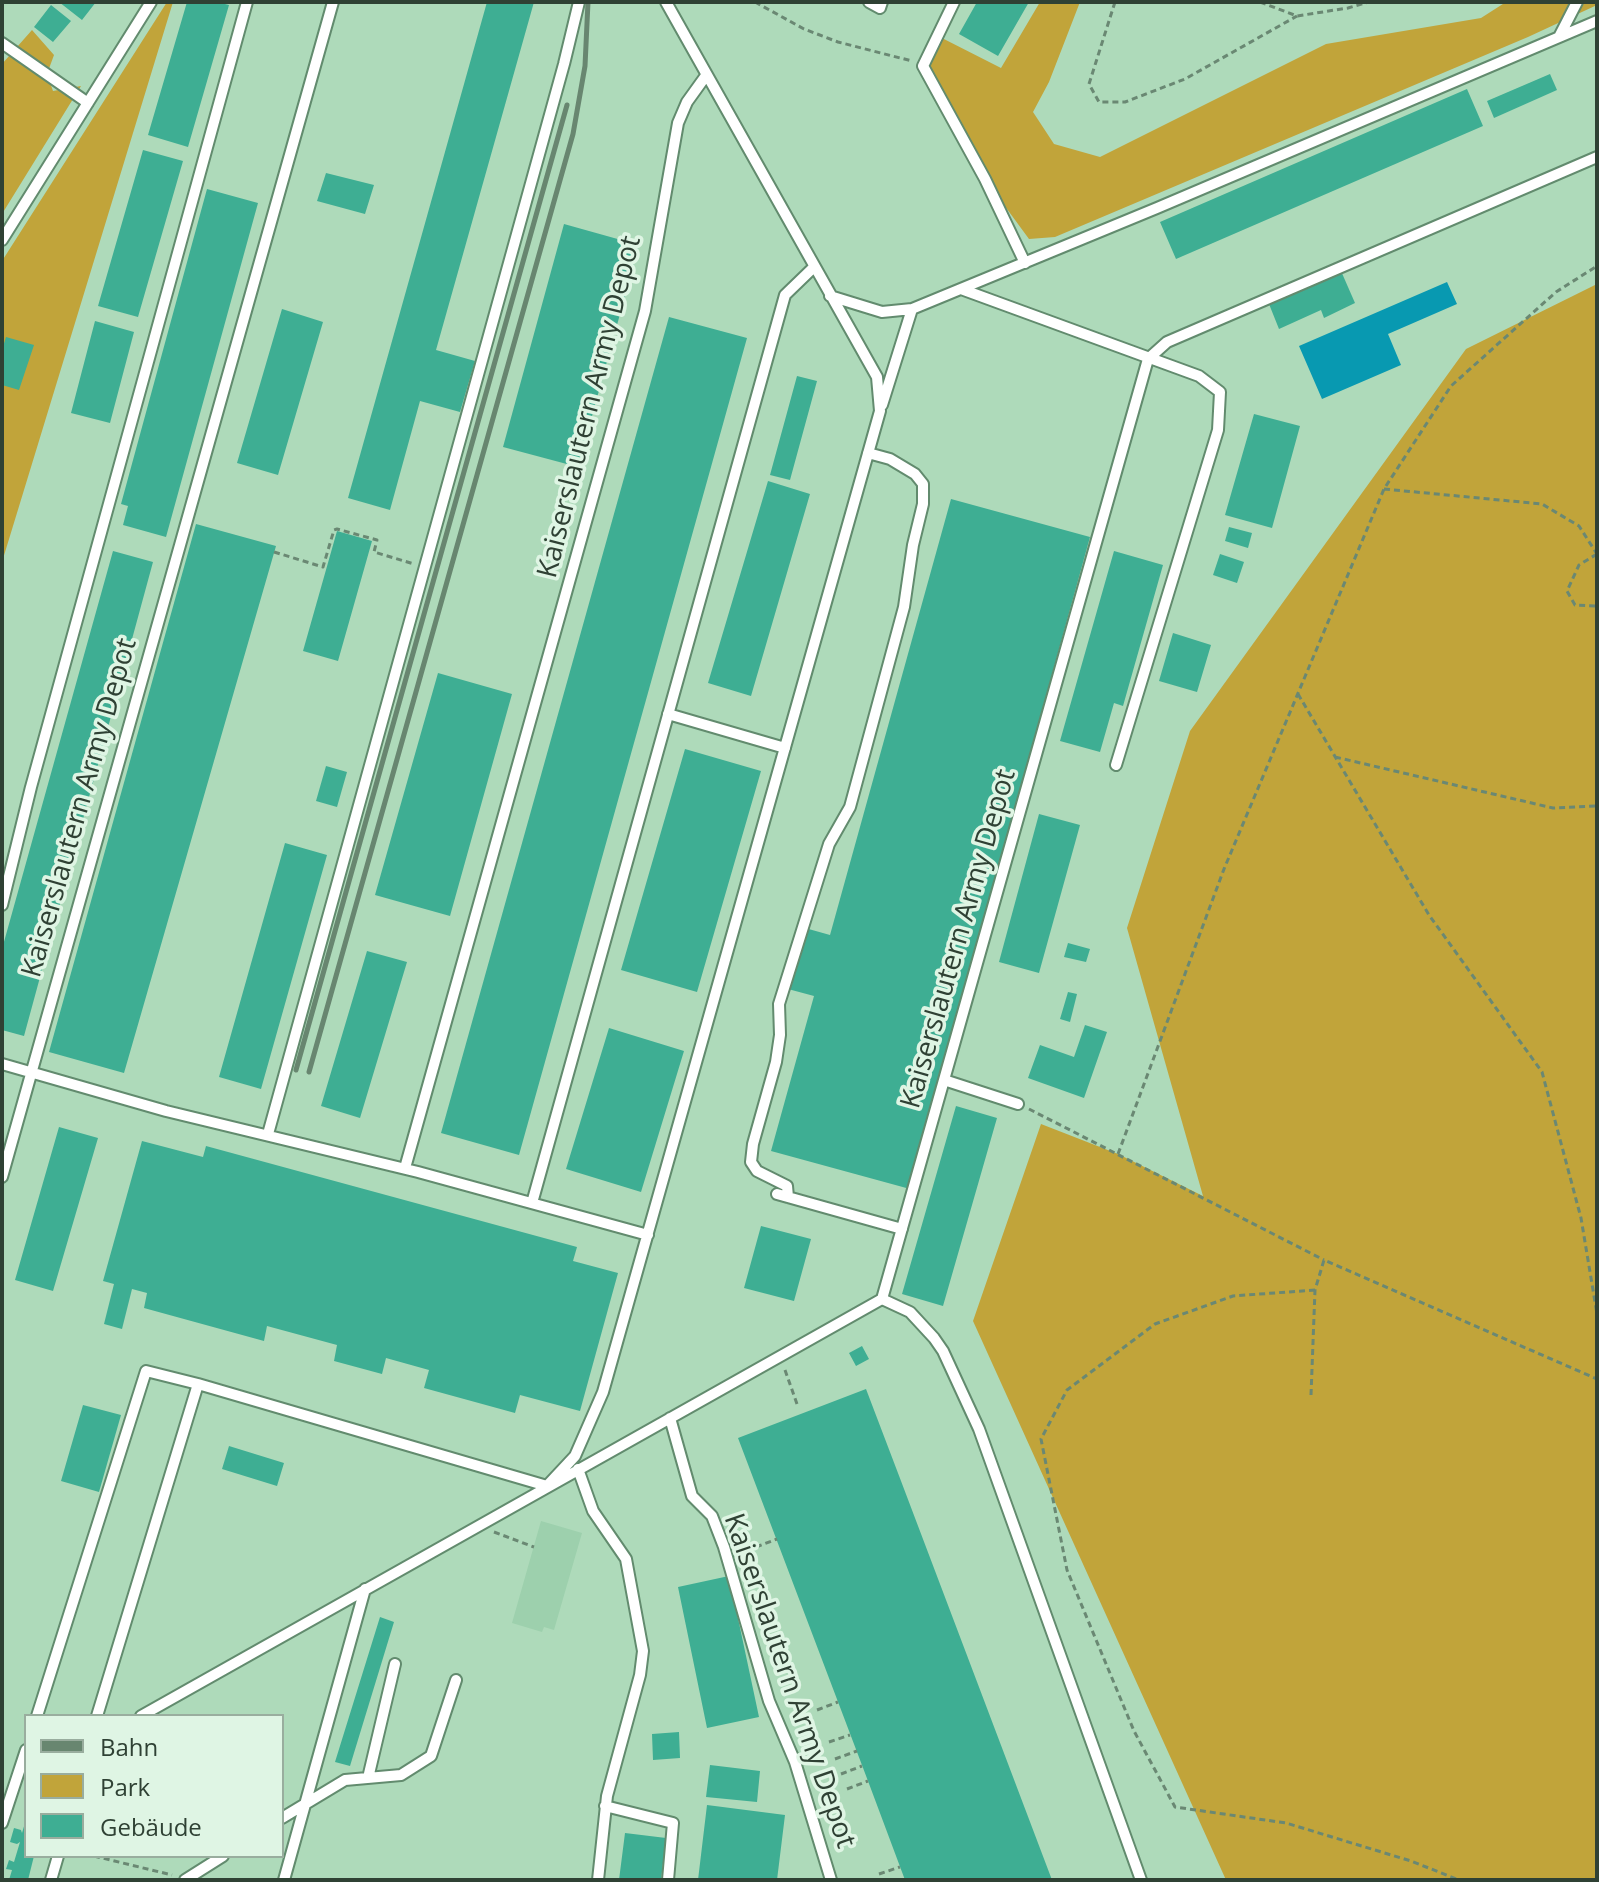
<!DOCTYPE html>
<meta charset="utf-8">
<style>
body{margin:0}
#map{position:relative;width:1599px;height:1882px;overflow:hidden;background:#aedaba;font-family:"Open Sans",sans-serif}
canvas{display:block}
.frame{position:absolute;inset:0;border:4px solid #2f4134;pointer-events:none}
.legend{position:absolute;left:24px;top:1714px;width:260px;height:144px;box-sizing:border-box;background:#dff5e4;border:2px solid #99ad9e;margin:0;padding:10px 14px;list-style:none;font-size:24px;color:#2f4134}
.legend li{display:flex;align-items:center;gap:16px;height:40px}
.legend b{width:40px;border:2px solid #99ad9e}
</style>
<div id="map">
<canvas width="1599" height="1882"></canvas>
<div class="frame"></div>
<ul class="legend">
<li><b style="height:10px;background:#688670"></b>Bahn</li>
<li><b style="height:22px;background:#c1a43a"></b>Park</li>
<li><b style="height:22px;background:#3eae93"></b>Gebäude</li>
</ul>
</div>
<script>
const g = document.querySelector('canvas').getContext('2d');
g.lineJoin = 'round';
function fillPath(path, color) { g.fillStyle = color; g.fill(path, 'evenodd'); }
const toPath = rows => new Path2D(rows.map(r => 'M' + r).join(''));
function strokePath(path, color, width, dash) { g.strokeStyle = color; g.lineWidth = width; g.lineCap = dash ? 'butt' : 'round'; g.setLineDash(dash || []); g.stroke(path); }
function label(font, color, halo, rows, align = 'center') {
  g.font = font + ' "Open Sans",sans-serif'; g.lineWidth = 7; g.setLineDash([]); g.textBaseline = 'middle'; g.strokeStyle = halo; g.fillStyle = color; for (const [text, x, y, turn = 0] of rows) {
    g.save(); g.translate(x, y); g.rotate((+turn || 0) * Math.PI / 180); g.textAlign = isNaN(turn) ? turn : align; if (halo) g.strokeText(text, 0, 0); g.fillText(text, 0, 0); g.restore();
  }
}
fillPath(toPath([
 [541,1521,582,1533,554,1630,544,1627,542,1632,512,1623]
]), '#9dd0ad');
fillPath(toPath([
 [167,2,173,2,2,562,2,261],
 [1040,2,1080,2,1049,82,1033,112,1054,144,1100,157,1326,44,1481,18,1506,2,1597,2,1597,5,1528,37,1055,237,1029,239,985,179,923,66,936,35,1001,68],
 [32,30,54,55,47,74,53,91,81,86,2,214,2,64],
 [1597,284,1597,1880,1226,1880,973,1321,1041,1124,1118,1154,1203,1196,1127,928,1190,731,1466,349]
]), '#c1a43a');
fillPath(toPath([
 [1447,282,1457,304,1388,334,1401,365,1322,399,1299,346]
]), '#0899b1');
fillPath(toPath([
 [59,2,96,2,82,20],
 [187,2,217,2,229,5,188,147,148,135],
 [487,2,534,2,436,350,475,361,460,412,420,401,390,510,348,498],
 [977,2,1029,2,998,56,959,34],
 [51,5,71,21,53,42,34,27],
 [1550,74,1557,90,1494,118,1487,101],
 [1467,89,1483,126,1176,259,1160,222],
 [143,150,183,161,138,317,98,306],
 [326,173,374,185,365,214,317,201],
 [207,189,258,203,166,537,123,525,128,506,121,504],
 [564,224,639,245,578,467,503,447],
 [1341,271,1355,303,1324,318,1321,310,1279,329,1269,304],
 [282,309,323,322,278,475,237,463],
 [669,317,747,338,519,1155,441,1133],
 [95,321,134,332,110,423,71,413],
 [6,337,34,345,19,390,2,385,2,350],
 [797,376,817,381,790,480,770,475],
 [1254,414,1300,426,1272,528,1225,515],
 [768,481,810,494,751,696,708,683],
 [951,499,1090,537,910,1189,771,1151,814,996,788,989,805,928,830,935],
 [196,524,276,546,124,1073,49,1052],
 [1229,527,1252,533,1248,548,1225,541],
 [337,531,372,541,338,661,303,651],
 [113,551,153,562,24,1036,2,1030,2,949],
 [1114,551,1163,565,1123,706,1114,703,1100,752,1060,741],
 [1220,554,1244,562,1237,583,1213,575],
 [1173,633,1211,645,1197,692,1159,681],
 [438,673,512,694,450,916,375,895],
 [685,749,761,771,697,992,621,970],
 [326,766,347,772,337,807,316,801],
 [1039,814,1080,825,1039,973,999,962],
 [285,843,327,855,261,1089,219,1077],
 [1068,943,1090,949,1086,962,1064,957],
 [367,951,407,962,360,1118,321,1106],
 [1068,992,1077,994,1070,1022,1060,1019],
 [1085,1025,1107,1032,1084,1098,1028,1078,1040,1045,1074,1057],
 [609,1028,684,1051,641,1192,566,1169],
 [956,1106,997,1118,943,1306,902,1294],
 [59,1127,98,1138,53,1291,15,1280],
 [142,1141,203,1157,206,1146,577,1247,573,1261,618,1273,580,1411,520,1395,515,1413,424,1388,429,1370,386,1358,382,1374,334,1361,337,1345,267,1326,264,1341,144,1308,147,1293,132,1289,122,1329,104,1324,114,1284,103,1281],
 [761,1226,811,1239,794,1301,744,1288],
 [862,1346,869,1359,856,1366,849,1353],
 [866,1389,901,1481,1052,1880,905,1880,868,1781,738,1438],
 [83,1405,121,1415,99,1492,61,1481],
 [229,1446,284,1463,277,1486,222,1469],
 [729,1576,759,1717,707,1728,678,1587],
 [380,1617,394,1622,350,1766,335,1762],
 [679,1732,680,1758,653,1760,652,1734],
 [710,1765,760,1771,757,1802,706,1797],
 [707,1805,785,1815,777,1880,698,1880],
 [25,1823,26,1856,34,1856,28,1880,9,1880,12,1870,6,1869,9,1860,14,1862,20,1842,17,1844,10,1842,14,1828,21,1830,22,1833],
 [625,1833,666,1838,661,1880,619,1880]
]), '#3eae93');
const service = toPath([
 [869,2,880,8,882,2],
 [954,2,923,66,985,179,1025,263],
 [1559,37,1577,2],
 [2,43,88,103],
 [2,240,151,2],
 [961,289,1199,376,1220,392,1218,430,1116,765],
 [830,296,882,312,912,309,882,405],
 [912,309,1157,208,1597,21],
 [1148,359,1167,342,1597,157],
 [668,714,785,748],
 [2,905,31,787,247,2],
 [2,1064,166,1111,418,1172,648,1235],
 [944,1080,1018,1104],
 [268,1134,564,64,579,2],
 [405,1168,645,311,678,123,687,102,705,77],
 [2,1177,333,2],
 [777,1194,902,1229],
 [788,1197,787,1186,757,1171,751,1162,753,1144,776,1062,780,1035,779,1004,829,844,850,807,904,607,913,545,923,504,923,484,915,474,890,459,868,453],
 [532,1203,785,295,814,267],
 [882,1299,910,1312,934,1338,943,1351,979,1429,1141,1880],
 [198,1384,547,1486,575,1456,603,1392,880,411,877,377,666,2],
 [670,1418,692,1496,712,1516,724,1547,769,1701,795,1762,831,1880],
 [578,1469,593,1511,626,1559,643,1651,640,1675,607,1796,598,1880],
 [37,1716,146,1371,198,1384,97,1716],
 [141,1716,882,1299,1148,359],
 [368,1778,395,1664],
 [605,1806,673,1823,668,1880],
 [282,1818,345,1780,401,1775,431,1756,456,1680],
 [2,1823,26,1750],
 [51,1880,58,1856],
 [185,1880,223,1856],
 [284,1880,365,1589]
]);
strokePath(service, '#628b6e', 14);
strokePath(toPath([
 [755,2,804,29,838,42,912,61],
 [1115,2,1089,84,1099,102,1125,102,1185,79,1297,16],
 [1260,2,1297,16,1348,8,1369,2],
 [1384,489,1542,504,1579,526,1597,554],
 [274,552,323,567,334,530,337,529,377,540,374,552,414,564],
 [1597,554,1579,565,1567,591,1575,605,1597,606],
 [1298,694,1429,915,1542,1072,1581,1218,1597,1314],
 [1335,757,1553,808,1597,806],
 [1029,1109,1324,1260],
 [1118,1154,1224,869,1384,489,1451,386,1556,292,1597,266],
 [1315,1290,1233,1296,1155,1324,1067,1390,1041,1439,1067,1570,1134,1731,1175,1807,1286,1823,1411,1861,1459,1880],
 [785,1370,797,1404],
 [1311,1395,1315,1290,1324,1260,1597,1379],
 [494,1532,534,1547],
 [756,1547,777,1539],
 [817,1710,838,1702],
 [829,1742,850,1735],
 [835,1759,857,1751],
 [841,1774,862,1766],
 [847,1789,868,1781],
 [94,1856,172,1875],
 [879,1874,900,1867]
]), '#6a8873', 3, [6, 4]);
strokePath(service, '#fff', 10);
strokePath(toPath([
 [296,1070,567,105],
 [309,1072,573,134,585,66,588,2]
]), '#688670', 5);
label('28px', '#2f4134', '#dff5e4', [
 ["Kaiserslautern Army Depot",590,407,-76],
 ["Kaiserslautern Army Depot",80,808,-74],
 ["Kaiserslautern Army Depot",959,939,-74],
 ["Kaiserslautern Army Depot",789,1681,71]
]);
</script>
